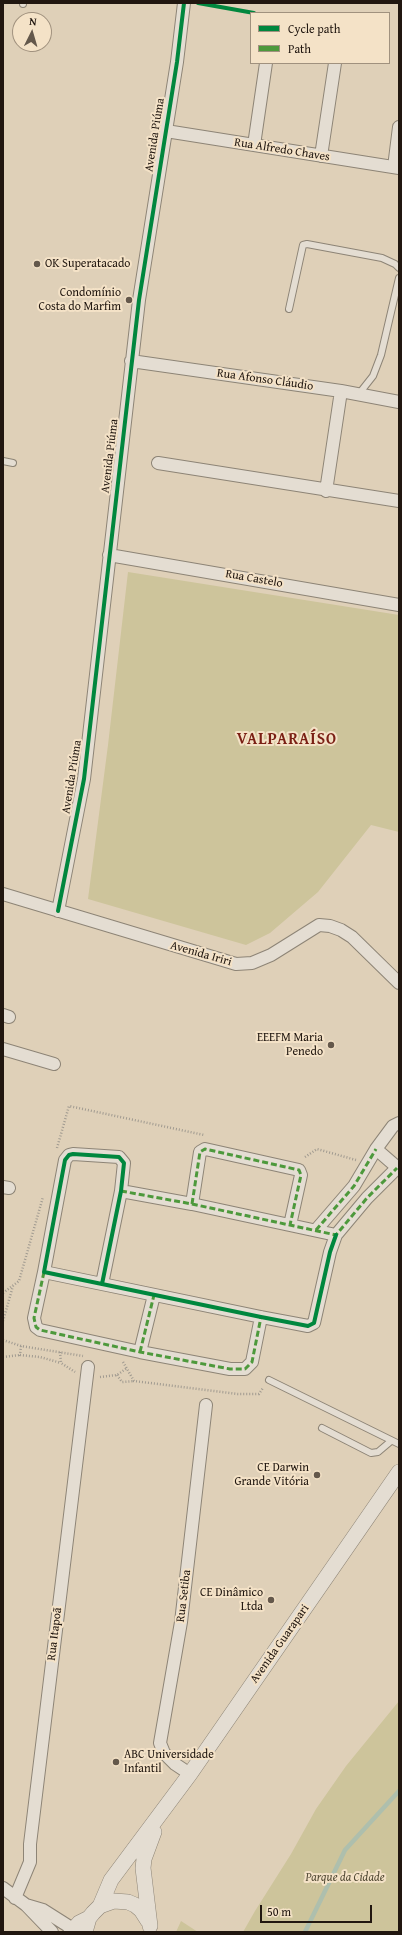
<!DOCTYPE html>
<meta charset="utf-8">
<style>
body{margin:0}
#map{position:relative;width:402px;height:1935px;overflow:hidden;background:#dfd0b8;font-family:"Gentium Book Plus",serif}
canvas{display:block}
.frame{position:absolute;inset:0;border:4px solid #211710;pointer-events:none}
.legend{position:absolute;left:250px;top:12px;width:140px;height:52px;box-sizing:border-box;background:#f4e2c7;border:1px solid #a0917e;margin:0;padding:5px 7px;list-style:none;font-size:12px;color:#211710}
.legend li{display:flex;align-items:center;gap:8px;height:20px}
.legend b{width:20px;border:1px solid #a0917e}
.north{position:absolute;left:12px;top:12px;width:40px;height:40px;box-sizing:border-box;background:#f4e2c7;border:1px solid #a0917e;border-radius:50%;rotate:5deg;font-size:11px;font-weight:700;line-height:16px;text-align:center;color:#211710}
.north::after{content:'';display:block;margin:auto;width:14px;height:18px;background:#64584b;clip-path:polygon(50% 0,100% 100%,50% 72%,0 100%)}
.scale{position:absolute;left:260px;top:1905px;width:112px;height:18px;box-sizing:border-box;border:2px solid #211710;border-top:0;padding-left:5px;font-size:12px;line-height:14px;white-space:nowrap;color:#211710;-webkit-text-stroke:3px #f4e2c7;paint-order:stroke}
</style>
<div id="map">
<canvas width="402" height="1935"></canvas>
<div class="frame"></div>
<ul class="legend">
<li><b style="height:5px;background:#00873e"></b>Cycle path</li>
<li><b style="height:5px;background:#4d993c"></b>Path</li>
</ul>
<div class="north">N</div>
<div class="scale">50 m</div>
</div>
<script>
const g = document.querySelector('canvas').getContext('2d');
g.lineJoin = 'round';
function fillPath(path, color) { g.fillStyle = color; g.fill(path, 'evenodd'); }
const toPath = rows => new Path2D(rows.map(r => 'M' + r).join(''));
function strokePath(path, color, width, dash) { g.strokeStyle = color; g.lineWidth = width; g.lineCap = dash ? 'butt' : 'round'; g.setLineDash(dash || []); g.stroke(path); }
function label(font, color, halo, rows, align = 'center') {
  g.font = font + ' "Gentium Book Plus",serif'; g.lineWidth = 4; g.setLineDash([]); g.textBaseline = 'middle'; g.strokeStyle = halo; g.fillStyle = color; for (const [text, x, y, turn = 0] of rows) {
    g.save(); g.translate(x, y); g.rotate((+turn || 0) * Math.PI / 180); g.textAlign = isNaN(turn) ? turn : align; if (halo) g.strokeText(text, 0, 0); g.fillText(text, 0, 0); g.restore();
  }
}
fillPath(toPath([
 [128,572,399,615,399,832,371,825,318,892,270,933,246,945,88,899,108,745],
 [399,1701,399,1932,243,1932,255,1911,291,1854,316,1809,346,1766],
 [181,1921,198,1932,176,1932]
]), '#cdc49b');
strokePath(toPath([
 [305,1932,345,1850,399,1791]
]), '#aebfad', 4.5);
const service = toPath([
 [23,4,23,3],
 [289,309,303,245,307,244,382,258,395,264,399,268],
 [358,395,373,376,381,355,399,278],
 [3,461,13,463],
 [269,1380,399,1444],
 [322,1428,371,1453,378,1452,391,1441]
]);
const minor = toPath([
 [166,131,399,168],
 [254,145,266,63],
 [321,156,335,63],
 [394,167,399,127],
 [131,361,341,391,399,402],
 [158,463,399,501],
 [326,491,341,391],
 [109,555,399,605],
 [3,894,236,964,252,963,271,955,319,925,330,926,341,930,352,937,399,983],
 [58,911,84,779,139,300,177,62,184,3],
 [3,1015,9,1017],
 [3,1049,54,1064],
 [376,1149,399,1169],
 [3,1187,9,1188],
 [121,1191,192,1204,336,1235,367,1198,397,1168],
 [192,1204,200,1152,205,1149,299,1170,301,1175,290,1225],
 [316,1230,354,1186,376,1149,393,1126,399,1123],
 [44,1272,34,1318,36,1327,40,1330,140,1352,230,1369,245,1369,252,1362,261,1317],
 [102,1284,121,1191,124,1163,119,1157,73,1154,69,1155,65,1160,44,1272,102,1284,261,1317,308,1326,314,1323,330,1252,336,1235],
 [140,1352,154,1295],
 [190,1774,175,1764,164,1753,160,1743,181,1622,206,1405],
 [3,1888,26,1905,52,1932],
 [15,1898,30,1862,30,1844,88,1367],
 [26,1905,43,1910,73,1929]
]);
const tertiary = toPath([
 [100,1906,111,1880,190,1774,399,1472],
 [150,1926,143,1868,144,1859,154,1832],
 [71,1932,79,1923,89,1918],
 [85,1932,89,1918,93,1913,100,1906,114,1901,128,1902,135,1905,141,1910,148,1921]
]);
strokePath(service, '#8d8476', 8);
strokePath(minor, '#8d8476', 14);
strokePath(tertiary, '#8d8476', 16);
strokePath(toPath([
 [57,1148,69,1106,204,1135],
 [305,1157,317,1149,356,1160],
 [3,1293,19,1281,43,1197],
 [3,1321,13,1286],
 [3,1340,21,1346,83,1356],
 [21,1346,20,1355,40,1357,61,1363],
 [60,1352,61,1363,75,1372],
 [3,1357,20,1355],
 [123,1362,134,1381,238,1394,259,1394,263,1388],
 [117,1375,122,1382,134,1381],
 [100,1377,117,1375,127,1368]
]), '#a09a90', 2.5, [1, 2]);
strokePath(service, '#e4ddd2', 6);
strokePath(minor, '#e4ddd2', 12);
strokePath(tertiary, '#e4ddd2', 15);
strokePath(toPath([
 [121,1191,192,1204,336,1235,367,1198,397,1168],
 [192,1204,200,1152,205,1149,299,1170,301,1175,290,1225],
 [316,1230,354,1186,376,1149],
 [44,1272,34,1318,36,1327,40,1330,140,1352,230,1369,245,1369,252,1362,261,1317],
 [140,1352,154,1295]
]), '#4d993c', 3, [6, 3]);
strokePath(toPath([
 [198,3,254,13],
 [58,911,84,779,139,300,177,62,184,3],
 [102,1284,121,1191,124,1163,119,1157,73,1154,69,1155,65,1160,44,1272,102,1284,261,1317,308,1326,314,1323,330,1252,336,1235]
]), '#00873e', 4);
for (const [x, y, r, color] of [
 [37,264,4,"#64584b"],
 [129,300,4,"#64584b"],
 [331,1045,4,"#64584b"],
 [317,1475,4,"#64584b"],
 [271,1600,4,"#64584b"],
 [116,1762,4,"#64584b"]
]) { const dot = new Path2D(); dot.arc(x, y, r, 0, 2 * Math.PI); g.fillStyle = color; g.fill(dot); strokePath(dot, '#f4e2c7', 1.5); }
label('12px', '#211710', '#f4e2c7', [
 ["Avenida Piúma",155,135,-81],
 ["Rua Alfredo Chaves",282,150,9],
 ["Rua Afonso Cláudio",265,380,8],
 ["Avenida Piúma",110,456,-83],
 ["Rua Castelo",254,579,10],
 ["Avenida Piúma",72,777,-81],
 ["Avenida Iriri",201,954,16],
 ["Rua Setiba",184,1596,-83],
 ["Rua Itapoã",55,1634,-83],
 ["Avenida Guarapari",280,1644,-55]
]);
label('12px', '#211710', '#f4e2c7', [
 ["OK Superatacado",45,264,"left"],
 ["Condomínio",121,293],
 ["Costa do Marfim",121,307],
 ["EEEFM Maria",323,1038],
 ["Penedo",323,1052],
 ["CE Darwin",309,1468],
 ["Grande Vitória",309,1482],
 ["CE Dinâmico",263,1593],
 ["Ltda",263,1607],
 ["ABC Universidade",124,1755,"left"],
 ["Infantil",124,1769,"left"]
], 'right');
label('italic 12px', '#504833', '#f4e2c7', [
 ["Parque da Cidade",345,1878]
]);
g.letterSpacing = '1px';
label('bold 16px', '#7a1f14', '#f4e2c7', [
 ["VALPARAÍSO",287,740]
]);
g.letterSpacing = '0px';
</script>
